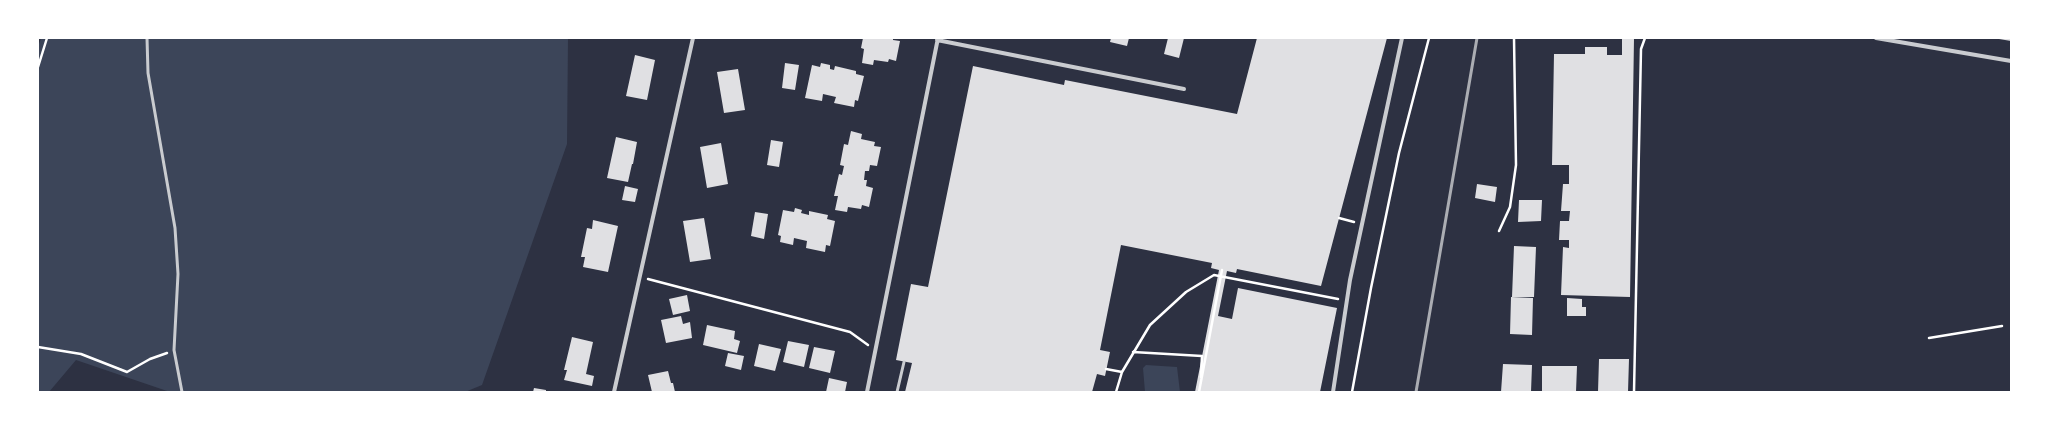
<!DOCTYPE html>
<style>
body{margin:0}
#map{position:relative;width:2049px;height:430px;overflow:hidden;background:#2d3142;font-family:"Zilla Slab",serif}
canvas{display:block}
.frame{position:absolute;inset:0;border:39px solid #fff;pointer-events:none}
</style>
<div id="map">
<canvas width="2049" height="430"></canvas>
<div class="frame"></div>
</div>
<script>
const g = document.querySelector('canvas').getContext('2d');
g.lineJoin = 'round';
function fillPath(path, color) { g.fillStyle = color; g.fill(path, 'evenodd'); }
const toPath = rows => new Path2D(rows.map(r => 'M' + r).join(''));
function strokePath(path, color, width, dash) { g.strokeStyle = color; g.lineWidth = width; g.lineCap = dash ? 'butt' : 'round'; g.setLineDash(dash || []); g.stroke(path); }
fillPath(toPath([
 [41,38,568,38,567,144,482,385,465,392,170,392,76,360,49,392,38,392,38,47],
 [1146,365,1177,367,1180,392,1145,392,1143,368]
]), '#3c4559');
fillPath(toPath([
 [863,38,893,38,893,40,900,41,896,61,889,59,888,62,874,60,873,65,862,63,864,49,861,48],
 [1111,38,1129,38,1127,46,1110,42],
 [1168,38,1184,38,1179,58,1164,54],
 [1257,38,1387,38,1321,286,1237,269,1236,273,1227,271,1218,316,1232,319,1238,288,1337,308,1320,392,1195,392,1219,270,1211,268,1212,263,1121,245,1100,350,1110,352,1105,376,1097,374,1092,392,905,392,912,363,896,360,911,284,928,287,973,66,1064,85,1065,80,1237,114],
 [1622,38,1634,38,1630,297,1561,295,1563,247,1569,248,1569,240,1559,240,1560,221,1569,221,1570,211,1561,211,1563,184,1569,184,1569,165,1552,165,1554,54,1585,54,1585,47,1607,47,1607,55,1622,55],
 [1999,38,2011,38,2011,41,1999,39],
 [635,55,655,60,647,100,626,96],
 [785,63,799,65,795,90,782,88],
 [821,63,830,65,830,69,834,70,835,66,856,71,856,74,864,76,858,101,855,100,854,107,834,103,836,97,823,94,822,101,805,98,812,65,820,67],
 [738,69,745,110,724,113,717,72],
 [851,131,862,134,861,139,875,142,874,146,881,147,877,166,870,165,869,171,865,171,864,180,867,180,866,186,873,188,869,207,862,205,861,209,848,207,847,212,835,210,838,196,834,196,839,174,842,175,844,166,840,165,844,144,848,145],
 [616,137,637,142,633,164,632,164,628,182,607,178],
 [771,140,783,142,779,167,767,165],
 [721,143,728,184,707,188,700,147],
 [1477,184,1497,187,1495,202,1475,198],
 [625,186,638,189,635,202,622,200],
 [1519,200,1542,200,1541,221,1518,222],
 [795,208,802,210,801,213,809,215,809,211,828,215,827,219,835,221,830,246,826,245,825,252,806,248,807,241,794,238,793,245,780,242,781,236,778,235,783,210,794,212],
 [755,212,768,214,764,239,751,236],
 [704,218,711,259,690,262,683,221],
 [593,220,618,226,608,272,583,267,585,257,581,257,587,228,592,229],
 [1514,246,1536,247,1534,297,1512,297],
 [687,295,690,311,673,315,669,299],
 [1511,297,1533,298,1532,335,1510,334],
 [1567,298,1582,299,1582,307,1586,307,1586,316,1567,316],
 [681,316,683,324,690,322,692,338,666,343,661,320],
 [707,325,735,331,734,339,740,341,737,353,703,345],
 [572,337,593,342,586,374,594,376,592,386,564,380,567,370,564,370],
 [788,341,809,345,804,367,783,362],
 [759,344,781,349,775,371,754,366],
 [814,347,835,351,830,373,809,368],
 [728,353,744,356,741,370,725,366],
 [1599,359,1629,359,1628,392,1598,392],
 [1503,364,1532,365,1531,392,1501,392],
 [1542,366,1577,366,1576,392,1542,392],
 [668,371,671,383,673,383,675,392,652,392,648,375],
 [829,378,847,382,845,392,826,392],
 [534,388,546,390,546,392,533,392]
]), '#e0e0e3');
strokePath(toPath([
 [38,67,47,38],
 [1339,218,1354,222],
 [1499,231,1510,207,1516,165,1514,38],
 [648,279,850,332,868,345],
 [1929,338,2002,326],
 [38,347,81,354,127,372,150,359,167,353],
 [1133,352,1202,356,1201,377],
 [1106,369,1122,372],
 [1116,392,1122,372,1150,325,1186,292,1214,275,1338,299],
 [1199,392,1222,270],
 [1352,392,1371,288,1399,153,1429,38],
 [1634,392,1641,49,1645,38]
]), '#fff', 2.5);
strokePath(toPath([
 [147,38,148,73,175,228,178,274,174,350,182,392],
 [897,392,904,362]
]), '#caccd0', 3);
strokePath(toPath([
 [1876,38,2011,61],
 [937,40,1184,89],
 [614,392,693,38],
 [867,392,938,38],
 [1333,392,1350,280,1402,38]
]), '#caccd0', 4);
strokePath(toPath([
 [1416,392,1477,38]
]), '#abadb3', 3);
</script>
